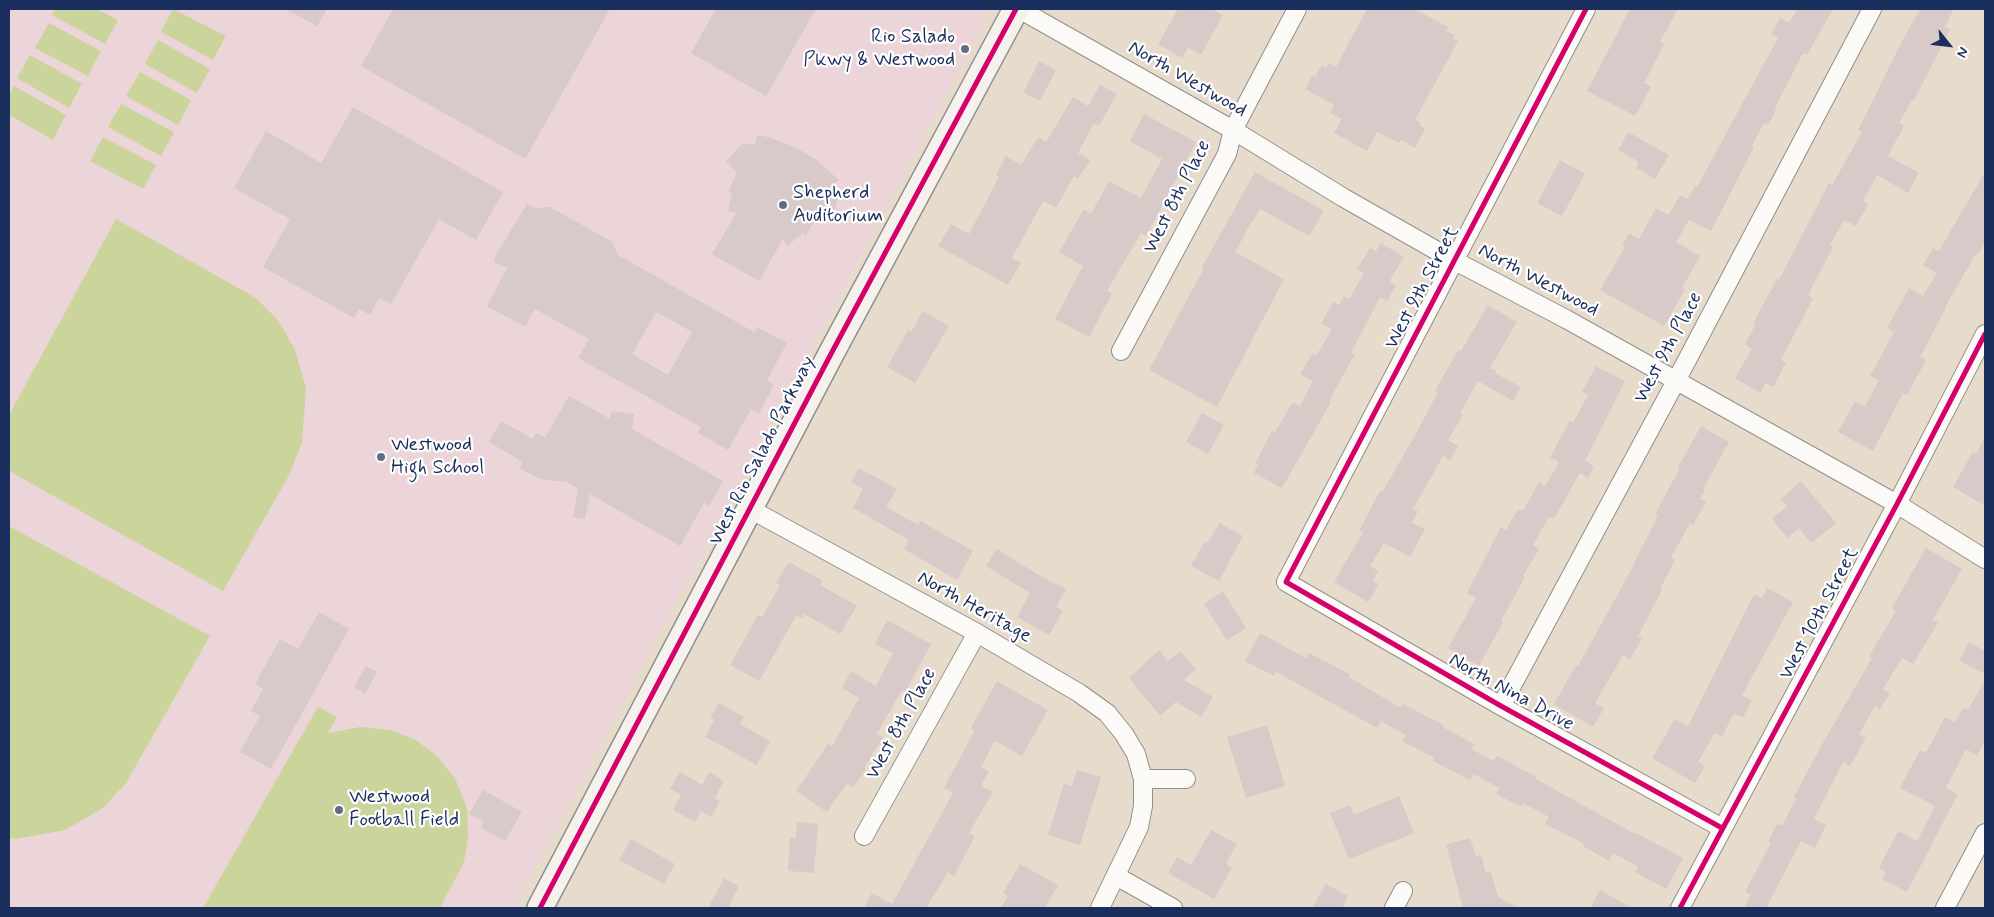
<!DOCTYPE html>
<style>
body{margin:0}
#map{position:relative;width:1994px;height:917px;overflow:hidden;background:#e7dccb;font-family:Mynerve,sans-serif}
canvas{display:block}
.frame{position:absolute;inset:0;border:10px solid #1b2f5e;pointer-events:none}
.north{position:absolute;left:1924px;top:20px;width:50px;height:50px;-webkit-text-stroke:4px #fff;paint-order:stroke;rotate:119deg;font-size:14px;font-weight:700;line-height:20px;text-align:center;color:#1b2f5e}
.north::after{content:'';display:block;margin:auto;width:18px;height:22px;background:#1b2f5e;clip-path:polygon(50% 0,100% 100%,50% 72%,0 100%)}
</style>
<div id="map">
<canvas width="1994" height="917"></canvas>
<div class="frame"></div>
<div class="north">N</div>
</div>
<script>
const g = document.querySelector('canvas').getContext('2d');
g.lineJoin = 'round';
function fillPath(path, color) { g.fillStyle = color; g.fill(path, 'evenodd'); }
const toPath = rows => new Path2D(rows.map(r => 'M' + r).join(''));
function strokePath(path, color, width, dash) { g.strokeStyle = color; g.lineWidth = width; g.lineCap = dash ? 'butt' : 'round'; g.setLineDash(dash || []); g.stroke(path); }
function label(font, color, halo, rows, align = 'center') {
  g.font = font + ' Mynerve,sans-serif'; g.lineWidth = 4.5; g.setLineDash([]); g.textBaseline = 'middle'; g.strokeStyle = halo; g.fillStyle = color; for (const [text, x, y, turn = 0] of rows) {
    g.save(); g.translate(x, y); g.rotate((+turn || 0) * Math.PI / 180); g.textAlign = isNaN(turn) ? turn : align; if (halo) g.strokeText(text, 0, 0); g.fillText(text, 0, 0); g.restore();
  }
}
fillPath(toPath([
 [9,9,984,9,986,12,983,26,514,908,9,908]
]), '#ecd5d8');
fillPath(toPath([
 [55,9,97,9,118,20,105,44,52,15],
 [173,9,226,36,213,60,161,32],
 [49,23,101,51,88,76,35,48],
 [158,40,210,69,197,93,145,64],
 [30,55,82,84,69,108,17,78],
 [140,72,191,100,178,125,126,96],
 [14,86,66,115,53,140,9,115,9,95],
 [121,104,174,132,161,156,108,127],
 [103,137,156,165,143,189,90,161],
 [116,219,256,298,278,320,295,350,306,388,302,443,288,477,223,591,9,471,9,415],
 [9,526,210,636,126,783,103,808,65,830,16,839,9,838],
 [318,707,337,717,328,733,360,727,390,730,414,739,435,754,455,778,467,808,468,838,464,862,440,908,203,908]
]), '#cad49b');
fillPath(toPath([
 [285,9,327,9,317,26],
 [393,9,610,9,525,159,361,66],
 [716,9,816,9,766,96,691,53],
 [1178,9,1212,9,1223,15,1201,55,1188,48,1182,58,1158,44],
 [1367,9,1414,9,1448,27,1446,31,1455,35,1453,39,1458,41,1415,120,1420,122,1419,125,1425,129,1415,148,1401,140,1399,143,1377,132,1367,151,1334,133,1342,119,1330,113,1334,105,1305,89,1312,76,1315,77,1322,65,1326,68,1329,63,1336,67],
 [1630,9,1678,9,1660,42,1664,44,1644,83,1651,87,1635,116,1587,91],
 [1797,9,1833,9,1807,55,1803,53,1774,110,1776,111,1768,125,1764,123,1752,146,1754,147,1711,231,1689,220,1676,242,1700,256,1682,288,1685,290,1664,326,1600,290,1625,247,1622,246,1629,233,1639,239,1656,208,1669,215,1680,195,1688,199,1695,186,1697,187,1778,38,1771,34,1780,18,1789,23],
 [1920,9,1954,9,1945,27,1950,30,1914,100,1912,100,1899,123,1904,126,1888,156,1919,173,1908,193,1877,175,1863,201,1868,204,1856,226,1844,220,1830,245,1833,247,1808,295,1813,298,1781,360,1786,363,1773,387,1766,383,1760,393,1735,378,1752,349,1745,344,1756,324,1753,323,1777,279,1779,280,1829,183,1832,185,1862,132,1858,130,1901,43],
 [1039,61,1056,70,1040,101,1023,93],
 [1100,85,1117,94,1099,126,1094,123,1078,153,1090,160,1078,179,1074,176,1056,208,1043,201,1012,258,1021,263,1008,285,938,246,951,224,969,234,999,177,996,175,1006,156,1021,165,1038,137,1046,142,1073,97,1088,106],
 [353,107,503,192,476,240,439,219,391,304,379,298,370,315,359,309,354,318,263,267,290,219,234,188,266,131,321,163],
 [1144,114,1196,142,1146,236,1141,233,1107,291,1112,294,1089,337,1055,319,1083,266,1059,252,1084,209,1091,214,1109,181,1141,198,1162,159,1130,141],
 [1628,132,1669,155,1655,179,1636,168,1639,162,1618,150],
 [757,135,772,138,800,150,815,159,839,180,831,188,838,197,832,221,816,218,806,235,803,233,787,246,783,239,759,281,712,254,737,212,728,212,732,192,728,191,737,173,726,161,743,143,755,145],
 [1560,160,1585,174,1562,216,1537,203],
 [1255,172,1324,211,1309,236,1260,209,1253,222,1252,221,1235,252,1284,279,1217,407,1149,370,1204,268,1202,267],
 [1985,172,1985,242,1978,255,1976,254,1945,307,1946,308,1920,357,1926,360,1907,395,1903,393,1873,451,1838,432,1855,401,1865,406,1879,380,1870,376,1894,332,1887,328,1909,288,1923,296,1937,273,1923,265,1933,248,1939,251],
 [527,204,537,209,545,207,550,207,612,242,618,255,754,332,757,327,787,343,767,380,774,385,759,413,751,409,728,450,698,433,701,427,578,358,589,339,535,309,525,327,487,306,507,268,494,262,496,255],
 [656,312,692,332,668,375,632,354],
 [1381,243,1404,257,1389,282,1396,286,1387,301,1380,297,1351,353,1355,354,1329,401,1331,402,1282,488,1254,473,1258,464,1255,463,1272,431,1275,432,1293,402,1300,406,1313,381,1300,374,1312,354,1316,356,1332,329,1321,324,1333,302,1339,305,1344,296,1349,299,1364,273,1357,269,1370,248,1376,251],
 [1488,305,1517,322,1490,368,1496,371,1495,373,1521,387,1513,401,1478,381,1460,413,1463,415,1448,440,1458,446,1450,460,1443,456,1413,509,1418,511,1412,523,1425,529,1410,557,1384,543,1370,566,1378,571,1373,581,1379,584,1368,602,1334,582,1363,532,1359,531,1380,491,1382,492,1413,439,1438,392,1435,391,1458,350,1461,351],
 [923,311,949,326,915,383,887,367,908,330,911,332],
 [1596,366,1625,381,1585,461,1594,466,1588,478,1580,473,1554,519,1549,517,1533,545,1539,549,1523,576,1525,577,1501,621,1503,622,1479,666,1448,648,1476,598,1467,593,1501,527,1506,530,1518,509,1523,511,1539,482,1545,486,1559,462,1550,457,1570,421,1573,423,1588,395,1582,392],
 [569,396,610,419,611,411,634,414,632,429,723,481,709,506,704,503,680,546,590,494,585,519,573,517,578,489,567,482,539,479,520,468,523,462,489,442,501,421,533,439,536,433,545,438],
 [1202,413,1224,425,1208,454,1186,442],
 [1701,426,1729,442,1703,489,1705,490,1700,499,1706,502,1693,525,1690,523,1671,558,1675,560,1660,589,1662,590,1638,636,1642,639,1630,659,1623,655,1595,703,1604,708,1593,727,1554,704,1576,665,1578,666,1634,565,1633,565,1658,516,1655,514,1680,468,1678,467],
 [1985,437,1985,506,1953,487,1973,452,1976,454],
 [859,468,897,489,886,507,918,525,920,521,973,551,957,580,904,549,909,540,853,508,863,489,851,482],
 [1801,481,1836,523,1811,543,1799,528,1787,538,1772,519,1787,506,1781,499],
 [1219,523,1243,536,1219,581,1191,566,1205,541,1208,543],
 [1926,548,1962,569,1933,620,1938,623,1913,664,1902,658,1883,689,1890,693,1880,709,1875,706,1859,734,1866,738,1850,766,1843,762,1814,819,1826,825,1815,848,1801,841,1766,908,1744,908,1751,895,1745,892,1771,843,1768,842,1777,824,1782,826,1796,799,1794,797,1820,748,1872,658,1869,656,1896,611,1892,608],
 [997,549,1040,576,1066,589,1056,607,1063,611,1049,635,1017,617,1030,593,986,566],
 [789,562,823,581,820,585,857,606,840,634,804,614,802,618,796,616,759,681,730,665,758,615,762,617,780,585,776,583],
 [1767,588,1793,602,1742,695,1752,700,1743,717,1734,713,1722,737,1715,733,1698,762,1705,766,1695,783,1652,758,1675,719,1688,726,1754,594,1762,598],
 [1223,591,1246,628,1227,640,1204,604],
 [319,612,349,629,271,769,240,752,260,716,251,711,263,689,255,684,280,639,298,649],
 [887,620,931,644,906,691,902,690,877,734,883,737,864,768,866,769,853,788,847,783,827,812,796,791,828,744,832,746,859,698,842,688,851,671,876,686,893,653,875,644],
 [1260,633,1306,658,1309,653,1350,674,1349,677,1401,708,1403,704,1444,725,1443,727,1474,744,1471,749,1494,761,1497,756,1537,777,1536,779,1635,834,1636,833,1683,858,1666,889,1635,872,1638,866,1613,853,1609,861,1583,846,1584,844,1545,824,1549,817,1523,803,1521,807,1496,794,1499,788,1474,774,1470,780,1433,761,1435,758,1402,741,1406,735,1381,721,1377,728,1276,672,1274,676,1245,661],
 [1969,642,1985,651,1985,674,1959,661],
 [1159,650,1168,661,1180,651,1196,669,1184,680,1213,697,1201,717,1176,702,1160,716,1129,678],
 [366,666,377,672,365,694,354,687],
 [1985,680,1985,741,1977,756,1966,749,1946,788,1958,794,1907,892,1882,879,1886,872,1879,868,1898,831,1917,841,1935,806,1900,788,1920,750,1926,753,1945,717,1955,722,1963,708,1968,710],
 [997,681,1048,710,1022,756,995,741,981,767,989,771,981,786,993,792,969,833,975,836,954,876,948,872,926,908,864,908,872,893,892,904,953,793,944,788,975,730,971,728],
 [719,703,744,717,740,724,770,741,757,765,705,737,714,720,710,718],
 [1267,725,1285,786,1246,798,1227,737],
 [1077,770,1101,777,1080,845,1048,835,1064,784,1072,786],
 [680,772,702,785,709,772,724,781,715,798,720,801,711,817,701,811,695,822,673,810,681,795,670,789],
 [483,790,522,812,505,841,481,828,484,822,469,814],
 [1399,796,1414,833,1349,859,1330,813,1350,805,1354,815],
 [797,822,818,824,814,873,788,871,790,838,796,838],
 [1211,830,1237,844,1226,864,1232,868,1214,899,1168,873,1177,857,1191,865],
 [1470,838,1476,856,1481,855,1486,873,1491,872,1498,897,1519,908,1463,908,1446,844],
 [631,839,675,864,664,884,619,860],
 [1020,864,1058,885,1045,908,1001,908,1008,896,1003,893],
 [724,878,739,886,728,908,708,908],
 [1326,884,1348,896,1342,908,1312,908],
 [1600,890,1632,908,1590,908]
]), '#d7cac9');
const minor = toPath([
 [1019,9,1233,130,1344,198,1455,261,1566,319,1897,504,1985,559],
 [1586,9,1286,582,1501,706,1722,828],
 [1121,351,1227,154,1233,130,1297,9],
 [750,509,977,633,1079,693,1107,713,1124,734,1136,754,1143,779,1143,806,1139,827,1100,908],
 [1501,706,1676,381,1872,9],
 [1143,779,1186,779],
 [864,836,977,633],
 [1116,876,1173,908],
 [1394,908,1403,891],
 [1680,908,1897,504,1985,334],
 [1945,908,1985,833]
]);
const secondary = toPath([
 [540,908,832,352,1016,9]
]);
strokePath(minor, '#918f8e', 20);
strokePath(secondary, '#918f8e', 28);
strokePath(minor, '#fbfaf7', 18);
strokePath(secondary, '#f5f1ec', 25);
strokePath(toPath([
 [1586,9,1286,582,1501,706,1722,828],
 [540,908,832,352,1016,9],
 [1680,908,1897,504,1985,334]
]), '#d6006c', 5);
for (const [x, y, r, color] of [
 [965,49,5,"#626c84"],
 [783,205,5,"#626c84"],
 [381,457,5,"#626c84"],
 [339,810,5,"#626c84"]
]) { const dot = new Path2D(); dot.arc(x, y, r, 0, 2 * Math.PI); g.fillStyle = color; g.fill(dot); strokePath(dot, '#fff', 2); }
label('20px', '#1b2f5e', '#fff', [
 ["Rio Salado",955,38,"right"],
 ["Pkwy & Westwood",955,61,"right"],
 ["Shepherd",793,194],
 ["Auditorium",793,217],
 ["Westwood",391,446],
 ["High School",391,469],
 ["Westwood",349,798],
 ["Football Field",349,821]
], 'left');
label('20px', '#1b2f5e', '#fff', [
 ["North Westwood",1187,80,30],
 ["West 8th Place",1178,197,-63],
 ["North Westwood",1538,281,28],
 ["West 9th Street",1423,288,-62],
 ["West 9th Place",1669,348,-62],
 ["West Rio Salado Parkway",763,451,-63],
 ["North Heritage",974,608,29],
 ["West 10th Street",1820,614,-62],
 ["North Nina Drive",1511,693,29],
 ["West 8th Place",902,724,-61]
]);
</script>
